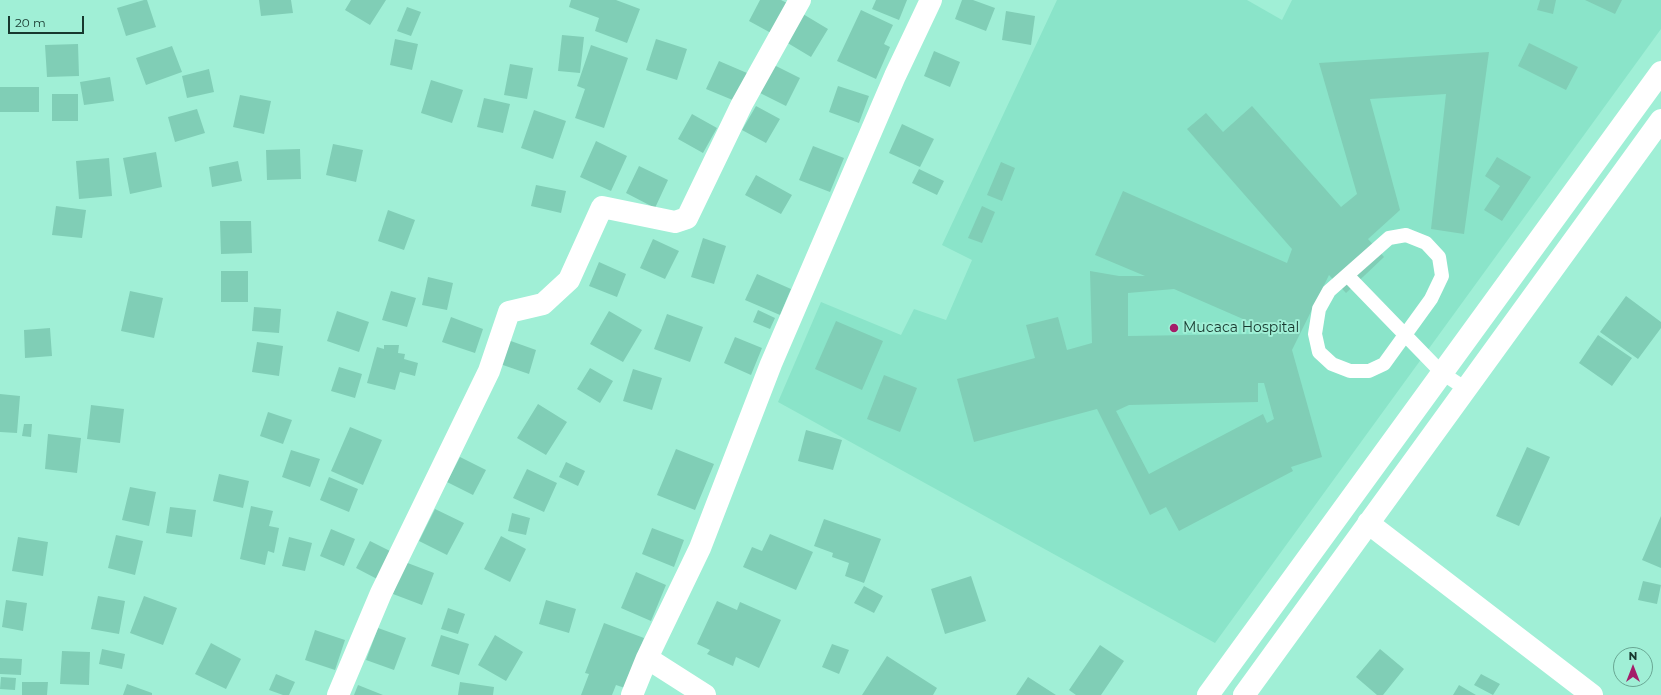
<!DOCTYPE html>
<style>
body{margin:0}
#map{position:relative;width:1661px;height:695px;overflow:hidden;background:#a0efd6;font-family:Montserrat,sans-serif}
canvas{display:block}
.north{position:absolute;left:1613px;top:647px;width:40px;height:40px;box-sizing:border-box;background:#a0efd6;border:1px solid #69a693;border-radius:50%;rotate:0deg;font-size:11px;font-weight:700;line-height:16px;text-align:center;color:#17382e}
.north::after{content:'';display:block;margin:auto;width:14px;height:18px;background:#a41d69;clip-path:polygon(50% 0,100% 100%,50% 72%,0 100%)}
.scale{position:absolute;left:8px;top:16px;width:76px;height:18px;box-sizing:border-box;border:2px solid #17382e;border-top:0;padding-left:5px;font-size:12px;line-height:14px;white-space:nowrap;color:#17382e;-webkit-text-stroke:3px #a0efd6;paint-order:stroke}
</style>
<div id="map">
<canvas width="1661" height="695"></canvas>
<div class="north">N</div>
<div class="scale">20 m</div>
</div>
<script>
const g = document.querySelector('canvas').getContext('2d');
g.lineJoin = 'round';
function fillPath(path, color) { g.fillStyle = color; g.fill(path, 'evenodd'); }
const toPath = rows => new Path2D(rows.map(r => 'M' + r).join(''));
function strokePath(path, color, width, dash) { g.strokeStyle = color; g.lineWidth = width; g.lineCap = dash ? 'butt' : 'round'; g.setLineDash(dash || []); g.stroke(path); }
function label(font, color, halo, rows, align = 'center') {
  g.font = font + ' Montserrat,sans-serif'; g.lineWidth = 4; g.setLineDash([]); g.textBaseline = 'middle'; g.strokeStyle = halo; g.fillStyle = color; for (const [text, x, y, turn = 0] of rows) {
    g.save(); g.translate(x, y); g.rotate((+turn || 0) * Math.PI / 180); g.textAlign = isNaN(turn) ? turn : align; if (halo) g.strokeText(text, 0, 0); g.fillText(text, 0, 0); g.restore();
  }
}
fillPath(toPath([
 [1057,0,1247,0,1282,20,1292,0,1661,0,1661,29,1215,643,778,402,821,302,901,335,914,309,946,320,972,260,942,245]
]), '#8ae4c9');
fillPath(toPath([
 [144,0,147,0,156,27,126,36,117,8],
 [259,0,291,0,293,13,261,16],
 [351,0,386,0,370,25,345,10],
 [571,0,616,0,640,9,627,43,595,31,599,18,569,7],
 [760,0,781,0,787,3,771,33,749,21],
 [876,0,907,0,899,20,872,9],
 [962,0,973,0,995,8,986,31,955,19],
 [1540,0,1556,0,1553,14,1537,10],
 [1585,0,1622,0,1615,14],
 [407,7,421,12,411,36,397,31],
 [861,10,893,25,884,44,890,47,876,79,837,61],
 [1006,11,1035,16,1031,45,1002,40],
 [803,14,828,29,811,57,786,42],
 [562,35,584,37,580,73,558,71],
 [395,39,418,44,412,70,390,65],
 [656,39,687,49,677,80,646,70],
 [1529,43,1578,67,1566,90,1518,66],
 [78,44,79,76,47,77,45,45],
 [591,45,628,58,604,128,575,118,585,89,577,86],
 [172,46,182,72,146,85,136,58],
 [934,51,960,62,950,87,924,76],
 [1489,52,1464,234,1431,229,1446,94,1370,99,1400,210,1368,239,1384,257,1346,293,1329,275,1292,350,1322,457,1291,467,1293,471,1179,531,1166,507,1150,515,1097,409,974,442,957,379,1035,358,1026,325,1058,317,1067,350,1092,343,1090,271,1119,276,1145,276,1095,255,1123,191,1287,263,1292,249,1187,129,1206,113,1223,132,1252,106,1341,207,1357,194,1319,63],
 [1174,289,1259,326,1257,334,1128,336,1128,293],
 [1258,383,1264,383,1274,419,1267,423,1263,414,1149,474,1116,411,1129,405,1258,402],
 [719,61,747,73,735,101,706,89],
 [510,64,533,68,527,99,504,95],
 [772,64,800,78,786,106,758,92],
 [209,69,214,92,187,98,182,76],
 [110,77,114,101,84,105,80,82],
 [431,80,463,90,452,123,421,113],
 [838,86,869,96,859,123,829,112],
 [0,87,39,87,39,112,0,112],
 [52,94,78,94,78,121,52,121],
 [240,95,271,101,264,134,233,127],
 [484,98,510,104,503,133,477,127],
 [756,106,780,119,766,143,742,130],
 [197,109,205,133,175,142,168,117],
 [534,110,566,121,553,159,521,148],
 [692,114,717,128,703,153,678,139],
 [902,124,934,139,920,167,889,153],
 [596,141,627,156,611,191,580,177],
 [333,144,363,150,356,182,326,175],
 [813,146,844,158,830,192,799,180],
 [300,149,301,179,267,180,266,150],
 [156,152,162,187,130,194,123,158],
 [1497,157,1531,177,1502,221,1484,210,1500,186,1485,176],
 [109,158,112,196,79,199,76,161],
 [238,161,242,181,212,187,209,167],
 [1001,162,1015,168,1002,201,987,195],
 [639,166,668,180,655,208,626,193],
 [919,169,944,181,937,195,912,183],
 [756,175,792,195,781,214,745,195],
 [536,185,566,191,561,213,531,206],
 [56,206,86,210,82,238,52,235],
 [982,206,995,212,982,243,968,238],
 [388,210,415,220,404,250,378,241],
 [220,221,251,221,252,253,221,254],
 [703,238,726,246,714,284,691,277],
 [653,239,679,251,665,279,640,268],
 [599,262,626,274,617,297,589,286],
 [221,271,248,271,248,302,221,302],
 [757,274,791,289,780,315,745,300],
 [428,277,453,283,447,310,422,305],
 [130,291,163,298,154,338,121,331],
 [391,291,416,298,407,327,382,320],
 [1626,296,1661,322,1661,328,1638,359,1600,332],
 [254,307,281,309,279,333,252,331],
 [758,310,775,318,770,329,753,322],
 [337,311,369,322,359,352,327,341],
 [609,311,642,330,623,362,590,344],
 [667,314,703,327,690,362,654,349],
 [451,317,483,329,475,353,442,342],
 [836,321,883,341,862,390,815,369],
 [50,328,52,356,25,358,24,330],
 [1598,335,1632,358,1612,386,1579,363],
 [735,337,762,348,751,375,724,363],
 [508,340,536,350,529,374,500,364],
 [257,342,283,346,279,376,252,372],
 [384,345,399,345,398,353,405,354,404,359,418,363,415,376,400,372,395,390,367,383,377,347,384,349],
 [339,367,362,374,355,398,331,391],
 [590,368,613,381,600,403,577,389],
 [633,369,662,378,652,410,623,401],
 [884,375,917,388,900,432,867,419],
 [0,394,20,396,17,433,0,432],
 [538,404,567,422,546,455,517,438],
 [91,405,124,409,120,443,87,439],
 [268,412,292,420,283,444,260,436],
 [24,424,32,424,31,437,22,436],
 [350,427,382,440,363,485,331,471],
 [806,430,842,440,833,470,798,461],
 [48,434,81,438,77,473,45,469],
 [1527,447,1550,457,1519,526,1496,516],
 [676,449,714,464,695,510,657,495],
 [291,450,320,459,310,487,282,477],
 [460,457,486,470,473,495,447,482],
 [566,462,585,471,578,486,559,477],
 [527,469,557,483,544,512,513,498],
 [219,474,249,481,243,508,213,501],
 [329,477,358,489,349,512,320,500],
 [130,487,156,492,149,526,122,520],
 [251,506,273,511,269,526,279,528,274,553,268,551,265,565,240,559],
 [170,507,196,510,192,537,166,533],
 [435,509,464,523,447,555,419,541],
 [512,513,530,518,526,535,508,531],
 [1661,516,1661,568,1642,560],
 [824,519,881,539,864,583,845,576,849,563,832,557,833,553,814,546],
 [652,528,684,540,674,567,642,554],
 [331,529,355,539,344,566,320,556],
 [770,534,813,552,796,590,743,567,752,547,762,551],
 [116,535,143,541,135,575,108,568],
 [501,536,526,549,510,582,484,569],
 [18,537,48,542,43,576,12,571],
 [289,537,312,543,305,571,282,566],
 [370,541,392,552,379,580,356,568],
 [405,562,434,573,422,605,393,594],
 [636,572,666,585,651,621,621,608],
 [971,576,986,621,945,634,931,589],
 [1643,581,1661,585,1657,604,1638,600],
 [864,586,883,596,874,613,854,603],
 [98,596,125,601,119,634,91,629],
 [144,596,177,608,163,645,130,633],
 [6,600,27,603,23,631,2,627],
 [546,600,576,609,569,633,539,624],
 [717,601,737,610,740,602,781,620,759,668,736,657,733,666,707,654,710,650,697,644],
 [448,608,465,614,458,634,441,629],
 [604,623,644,638,625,688,616,685,612,695,581,695,589,674,585,673],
 [378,628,406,638,394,670,366,660],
 [315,630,345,640,335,670,305,660],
 [441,635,469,644,459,675,431,666],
 [495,635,523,652,506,681,478,665],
 [211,643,241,659,226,689,195,674],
 [832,644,849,650,839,674,822,667],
 [1100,645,1124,661,1101,695,1076,695,1069,690],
 [102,649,125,654,122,669,99,664],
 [1380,649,1404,669,1383,695,1377,695,1356,677],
 [62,651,90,652,89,685,60,684],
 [887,656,937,688,933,695,862,695],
 [0,658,22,659,21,675,0,674],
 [276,674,295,682,289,695,283,695,269,690],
 [1481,674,1500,684,1493,695,1474,685],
 [1,677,16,678,15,690,0,689],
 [1028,677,1056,695,1016,695],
 [22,682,48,682,47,695,22,695],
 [460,682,494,687,493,695,458,695],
 [127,684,152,693,152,695,123,695],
 [358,685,383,695,354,695],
 [1459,685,1476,695,1453,695]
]), '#80ceb6');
strokePath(toPath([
 [1406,235,1426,243,1439,257,1442,276,1431,299,1384,364,1369,371,1350,371,1332,364,1319,352,1315,334,1319,309,1329,291,1389,238,1406,235],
 [1347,275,1442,373,1466,389]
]), '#fff', 14);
strokePath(toPath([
 [1368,523,1592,695],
 [647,658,705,695],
 [338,695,381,593,489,371,509,312,543,304,569,280,602,207,675,222,687,218,742,104,800,0],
 [632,695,647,658,700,548,771,364,895,76,931,0],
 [1208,695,1661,72],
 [1244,695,1661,120]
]), '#fff', 22);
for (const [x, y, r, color] of [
 [1174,328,5,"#a41d69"]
]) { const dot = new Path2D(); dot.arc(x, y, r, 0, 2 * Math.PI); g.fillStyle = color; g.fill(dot); strokePath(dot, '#a0efd6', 1.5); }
label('14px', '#17382e', '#a0efd6', [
 ["Mucaca Hospital",1183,328]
], 'left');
</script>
